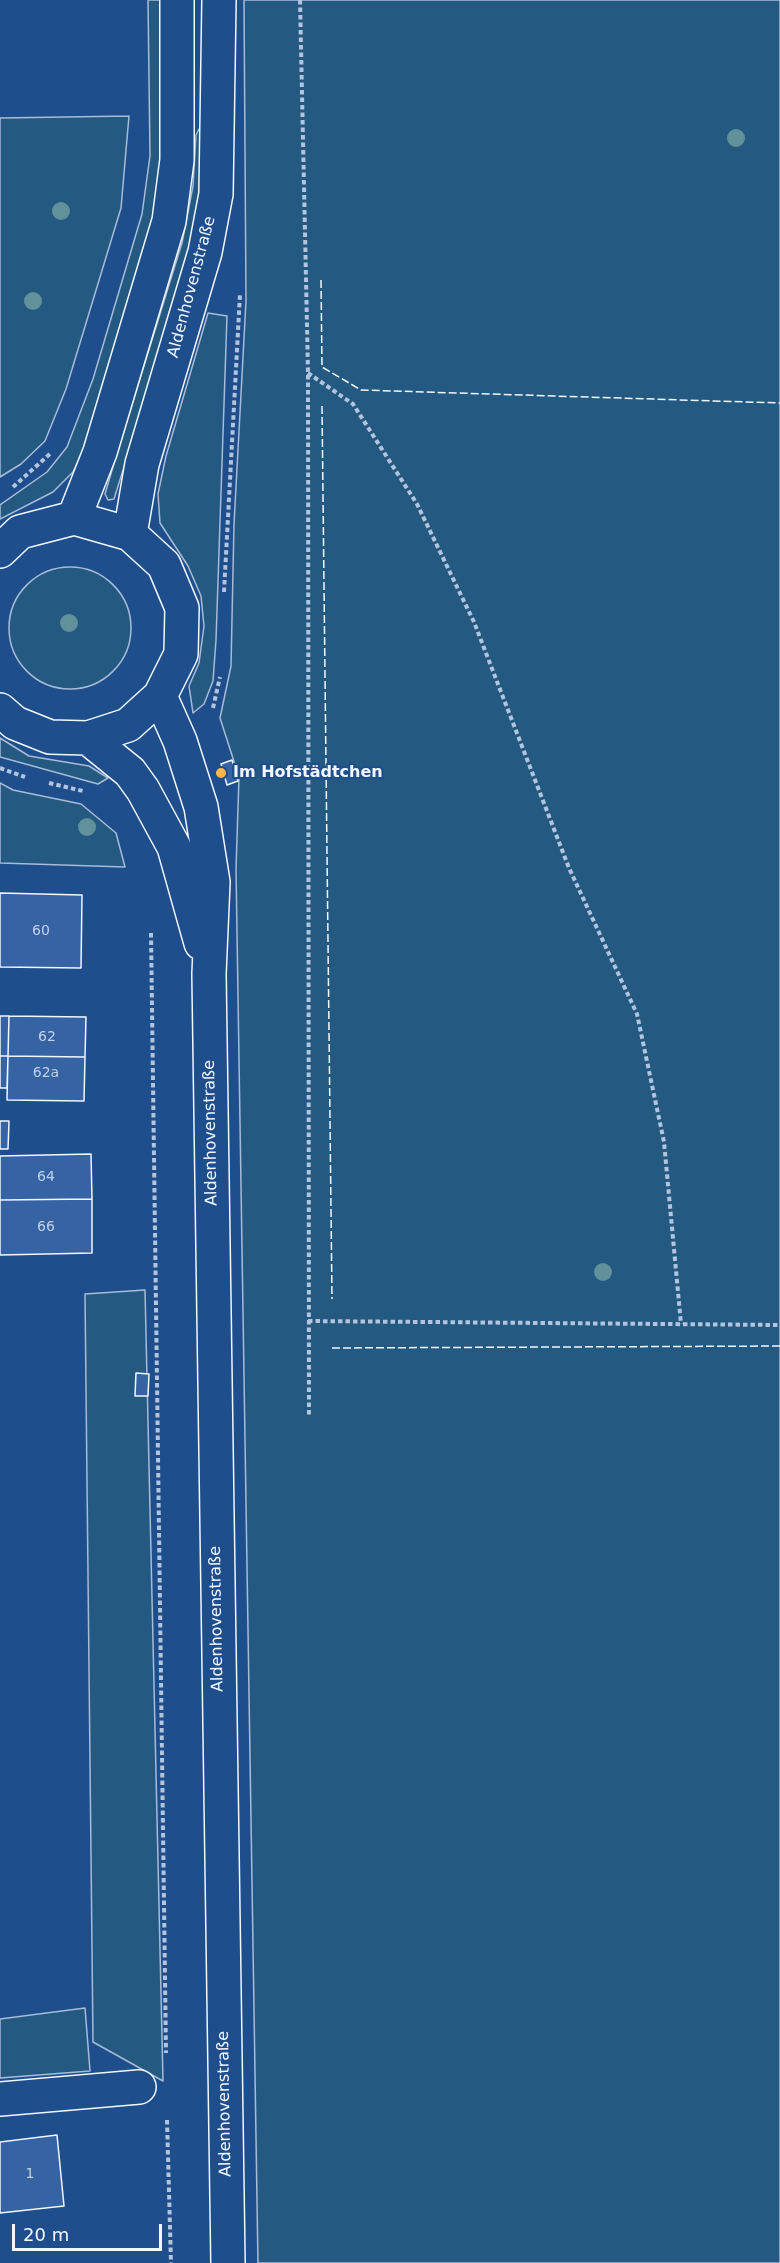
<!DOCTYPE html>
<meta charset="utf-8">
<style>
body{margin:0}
#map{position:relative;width:780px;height:2263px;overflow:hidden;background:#1f4e8c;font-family:"DejaVu Sans",sans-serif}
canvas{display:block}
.scale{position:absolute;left:12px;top:2224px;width:150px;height:27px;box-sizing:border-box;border:3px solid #f2f6ff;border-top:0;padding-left:8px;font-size:18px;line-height:21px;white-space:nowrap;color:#f2f6ff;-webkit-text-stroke:4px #1f4e8c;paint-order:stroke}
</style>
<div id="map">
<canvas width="780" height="2263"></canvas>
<div class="scale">20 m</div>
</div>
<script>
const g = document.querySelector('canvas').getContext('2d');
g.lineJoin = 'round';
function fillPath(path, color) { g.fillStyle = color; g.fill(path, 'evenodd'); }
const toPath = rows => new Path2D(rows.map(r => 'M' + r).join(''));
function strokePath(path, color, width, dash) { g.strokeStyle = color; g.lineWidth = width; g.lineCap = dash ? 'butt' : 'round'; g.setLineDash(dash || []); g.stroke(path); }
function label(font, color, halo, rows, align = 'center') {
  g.font = font + ' "DejaVu Sans",sans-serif'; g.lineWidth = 4.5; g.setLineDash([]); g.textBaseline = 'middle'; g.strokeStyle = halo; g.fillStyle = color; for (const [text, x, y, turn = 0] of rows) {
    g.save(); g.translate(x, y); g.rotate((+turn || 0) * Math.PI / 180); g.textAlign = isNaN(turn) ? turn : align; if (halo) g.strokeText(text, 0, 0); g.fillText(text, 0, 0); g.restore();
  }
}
const green = toPath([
 [148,0,164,0,165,153,157,211,94,428,73,472,53,492,0,519,0,505,47,472,67,447,93,379,142,214,150,156,148,0],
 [244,0,780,0,780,2263,258,2263,236,869,239,777,220,718,231,666,234,524,246,301,244,0],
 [129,116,121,208,66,389,45,441,21,464,0,477,0,118,129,116],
 [199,129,204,131,204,183,190,255,114,499,108,500,105,494,120,443,182,243,193,186,196,135,199,129],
 [208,313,227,316,216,640,213,681,204,704,193,713,189,686,199,663,204,626,201,596,188,566,160,523,158,494,166,456,208,313],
 '9 628a61 61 0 1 1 122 0a61 61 0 1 1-122 0Z',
 [0,738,29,756,89,766,108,778,98,784,0,757,0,738],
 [0,783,13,790,81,804,116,833,125,867,0,863,0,783],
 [145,1290,163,2081,93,2042,85,1294,145,1290],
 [85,2008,90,2071,0,2078,0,2019,85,2008]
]);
fillPath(green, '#245a82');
strokePath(green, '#a8bbd7', 1.5);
const building = toPath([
 [232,760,238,781,227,785,221,764,232,760],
 [0,893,82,895,81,968,0,967,0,893],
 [0,1016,9,1016,8,1056,0,1056,0,1016],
 [9,1016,86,1017,85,1057,8,1056,9,1016],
 [0,1056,8,1056,7,1088,0,1088,0,1056],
 [8,1056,85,1057,84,1101,7,1100,8,1056],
 [0,1121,9,1121,8,1149,0,1149,0,1121],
 [91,1154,92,1199,0,1200,0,1156,91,1154],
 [92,1199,92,1253,0,1255,0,1200,92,1199],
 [136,1373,149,1374,148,1396,135,1396,136,1373],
 [57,2135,64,2206,0,2213,0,2142,57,2135]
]);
fillPath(building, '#3563a3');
strokePath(building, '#f2f6ff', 1.5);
const minor = toPath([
 [74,518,100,452,169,221,177,160,177,0],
 [130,534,142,464,205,252,216,194,219,0],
 [0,551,20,532,74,518,130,534,164,565,182,608,181,654,160,696,128,725,88,738,50,737,15,723,0,710],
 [160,696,180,741,201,807,213,882,209,974,228,2263],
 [88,738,130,772,143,790,174,847,201,943],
 [0,2099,139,2087]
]);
strokePath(minor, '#f2f6ff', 36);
strokePath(toPath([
 [300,0,308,372,309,1415],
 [308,373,353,404,417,504,474,622,569,868,637,1014,664,1142,681,1324],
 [13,487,52,452],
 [224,592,240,294],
 [213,708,220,677],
 [0,768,25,777],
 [49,783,83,791],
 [151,933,166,2053],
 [308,1321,780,1325],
 [167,2120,171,2263]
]), '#b3c4dc', 4, [4.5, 3]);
strokePath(minor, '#1f4e8c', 33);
strokePath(toPath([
 [321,280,322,367,361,390,780,403],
 [322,406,332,1299],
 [332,1348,780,1346]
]), '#f2f6ff', 1.5, [8, 3]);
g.fillStyle = '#61919a';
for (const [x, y] of [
 [736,138],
 [61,211],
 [33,301],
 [69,623],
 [87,827],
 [603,1272]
]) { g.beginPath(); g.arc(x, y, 9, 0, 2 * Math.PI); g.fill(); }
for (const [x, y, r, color] of [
 [221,773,6,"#ffb74d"]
]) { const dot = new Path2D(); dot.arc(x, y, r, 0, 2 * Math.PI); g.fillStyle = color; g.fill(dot); strokePath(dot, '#1f4e8c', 2); }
label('14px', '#c3d1e8', null, [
 ["60",41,931],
 ["62",47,1037],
 ["62a",46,1073],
 ["64",46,1177],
 ["66",46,1227],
 ["1",30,2174]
]);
label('16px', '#f2f6ff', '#1f4e8c', [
 ["Aldenhovenstraße",192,287,-75],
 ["Aldenhovenstraße",211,1133,-91],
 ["Aldenhovenstraße",217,1619,-91],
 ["Aldenhovenstraße",225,2104,-91]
]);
label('bold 16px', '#f2f6ff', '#1f4e8c', [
 ["Im Hofstädtchen",233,773]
], 'left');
</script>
